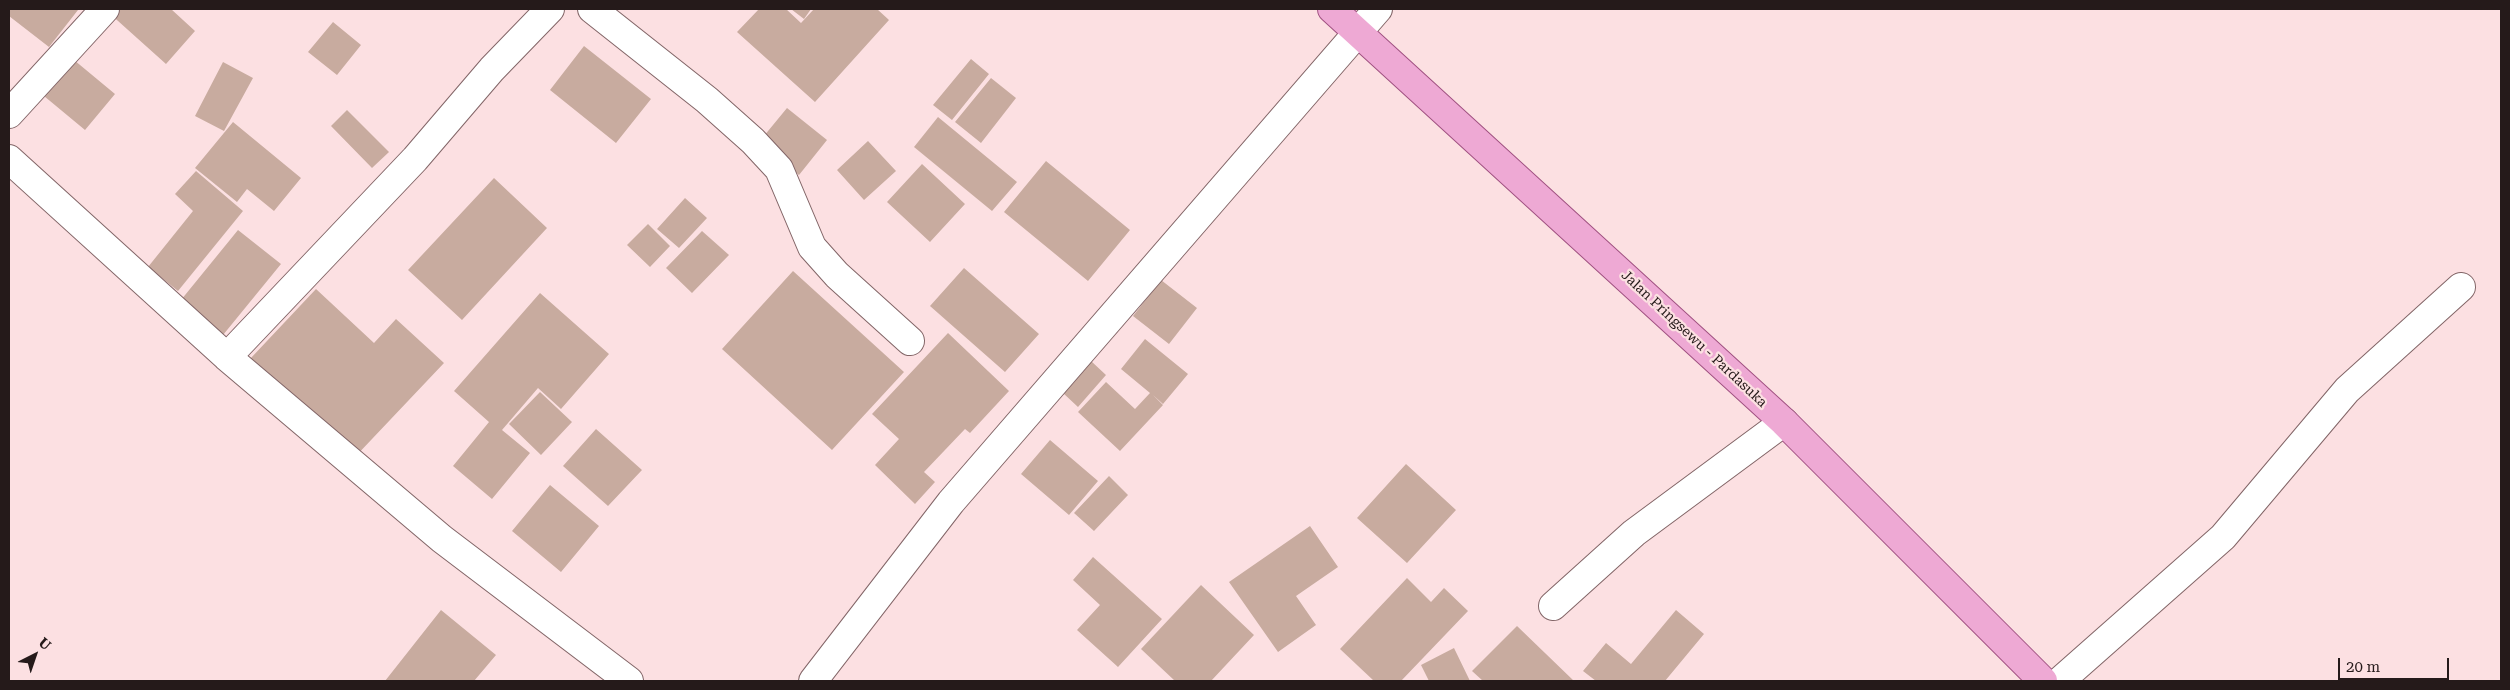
<!DOCTYPE html>
<style>
body{margin:0}
#map{position:relative;width:2510px;height:690px;overflow:hidden;background:#fce0e2;font-family:"Roboto Serif",serif}
canvas{display:block}
.frame{position:absolute;inset:0;border:10px solid #251a1a;pointer-events:none}
.north{position:absolute;left:10px;top:630px;width:50px;height:50px;-webkit-text-stroke:4px #fce0e2;paint-order:stroke;rotate:41deg;font-size:14px;font-weight:700;line-height:20px;text-align:center;color:#251a1a}
.north::after{content:'';display:block;margin:auto;width:18px;height:22px;background:#251a1a;clip-path:polygon(50% 0,100% 100%,50% 72%,0 100%)}
.scale{position:absolute;left:2338px;top:658px;width:111px;height:22px;box-sizing:border-box;border:2px solid #251a1a;border-top:0;padding-left:6px;font-size:15px;line-height:18px;white-space:nowrap;color:#251a1a;-webkit-text-stroke:4px #fce0e2;paint-order:stroke}
</style>
<div id="map">
<canvas width="2510" height="690"></canvas>
<div class="frame"></div>
<div class="north">U</div>
<div class="scale">20 m</div>
</div>
<script>
const g = document.querySelector('canvas').getContext('2d');
g.lineJoin = 'round';
function fillPath(path, color) { g.fillStyle = color; g.fill(path, 'evenodd'); }
const toPath = rows => new Path2D(rows.map(r => 'M' + r).join(''));
function strokePath(path, color, width, dash) { g.strokeStyle = color; g.lineWidth = width; g.lineCap = dash ? 'butt' : 'round'; g.setLineDash(dash || []); g.stroke(path); }
function label(font, color, halo, rows, align = 'center') {
  g.font = font + ' "Roboto Serif",serif'; g.lineWidth = 4.5; g.setLineDash([]); g.textBaseline = 'middle'; g.strokeStyle = halo; g.fillStyle = color; for (const [text, x, y, turn = 0] of rows) {
    g.save(); g.translate(x, y); g.rotate((+turn || 0) * Math.PI / 180); g.textAlign = isNaN(turn) ? turn : align; if (halo) g.strokeText(text, 0, 0); g.fillText(text, 0, 0); g.restore();
  }
}
fillPath(toPath([
 [9,9,76,9,78,10,49,47,9,16],
 [110,9,171,9,195,31,166,64,108,12],
 [759,9,786,9,801,23,814,9,877,9,889,20,815,102,737,32],
 [791,9,811,9,804,19],
 [333,22,361,45,337,75,308,52],
 [584,46,651,99,616,143,550,90],
 [971,59,989,74,952,120,933,105],
 [74,60,115,94,85,130,44,96],
 [223,62,253,78,224,131,195,116],
 [991,78,1016,98,981,143,955,122],
 [787,108,827,140,799,175,759,142],
 [347,110,389,152,372,168,331,126],
 [938,117,1017,182,992,211,914,147],
 [233,122,301,178,274,211,247,189,237,202,195,168],
 [868,141,896,171,864,200,837,170],
 [1046,161,1130,230,1088,281,1004,212],
 [922,164,965,204,930,242,887,202],
 [196,171,243,211,178,291,148,267,193,211,175,194],
 [494,178,547,228,462,320,408,270],
 [685,198,707,218,679,248,657,229],
 [648,224,670,246,650,267,627,245],
 [238,230,281,264,223,335,181,300],
 [702,231,729,255,692,293,666,268],
 [964,268,1039,334,1005,372,930,306],
 [793,271,904,372,832,450,722,349],
 [1161,280,1197,308,1169,344,1133,316],
 [316,289,374,343,396,319,444,363,354,458,250,359],
 [540,293,609,354,561,409,538,388,502,430,530,453,492,499,453,466,489,422,454,391],
 [948,333,1009,391,970,433,965,429,924,472,935,482,915,504,875,465,899,439,872,414],
 [1145,339,1188,374,1163,404,1153,395,1163,405,1120,451,1078,412,1106,382,1135,409,1150,393,1121,369],
 [1091,361,1106,375,1078,407,1063,393],
 [540,392,572,422,541,455,509,424],
 [596,429,642,470,608,506,563,466],
 [1050,440,1098,481,1069,515,1021,474],
 [1406,464,1456,510,1407,563,1357,518],
 [1109,476,1128,495,1094,531,1074,513],
 [550,485,599,526,561,572,512,531],
 [1310,526,1338,567,1296,596,1316,625,1278,652,1229,582],
 [1093,557,1162,619,1118,667,1077,630,1100,605,1073,580],
 [1407,578,1431,602,1444,588,1468,611,1401,681,1374,681,1340,649],
 [1201,585,1254,635,1211,681,1175,681,1141,649],
 [441,610,496,655,474,681,385,681],
 [1676,610,1704,634,1665,681,1596,681,1583,671,1606,643,1631,664],
 [1517,626,1574,681,1483,681,1472,671],
 [1454,648,1470,681,1429,681,1421,665]
]), '#c8ab9f');
const minor = toPath([
 [592,9,707,100,753,141,779,169,812,247,837,275,910,341],
 [9,114,105,9],
 [9,159,227,357,442,539,629,681],
 [227,357,415,159,492,69,550,9],
 [1553,606,1634,533,1784,422],
 [813,681,951,502,1378,9],
 [2060,681,2223,537,2347,390,2461,287]
]);
const major = toPath([
 [1332,9,1784,422,2043,681]
]);
strokePath(minor, '#826567', 30);
strokePath(major, '#a05181', 30);
strokePath(minor, '#fff', 28);
strokePath(major, '#eea9d4', 28);
label('14px', '#251a1a', '#fce0e2', [
 ["Jalan Pringsewu - Pardasuka",1694,339,43]
]);
</script>
